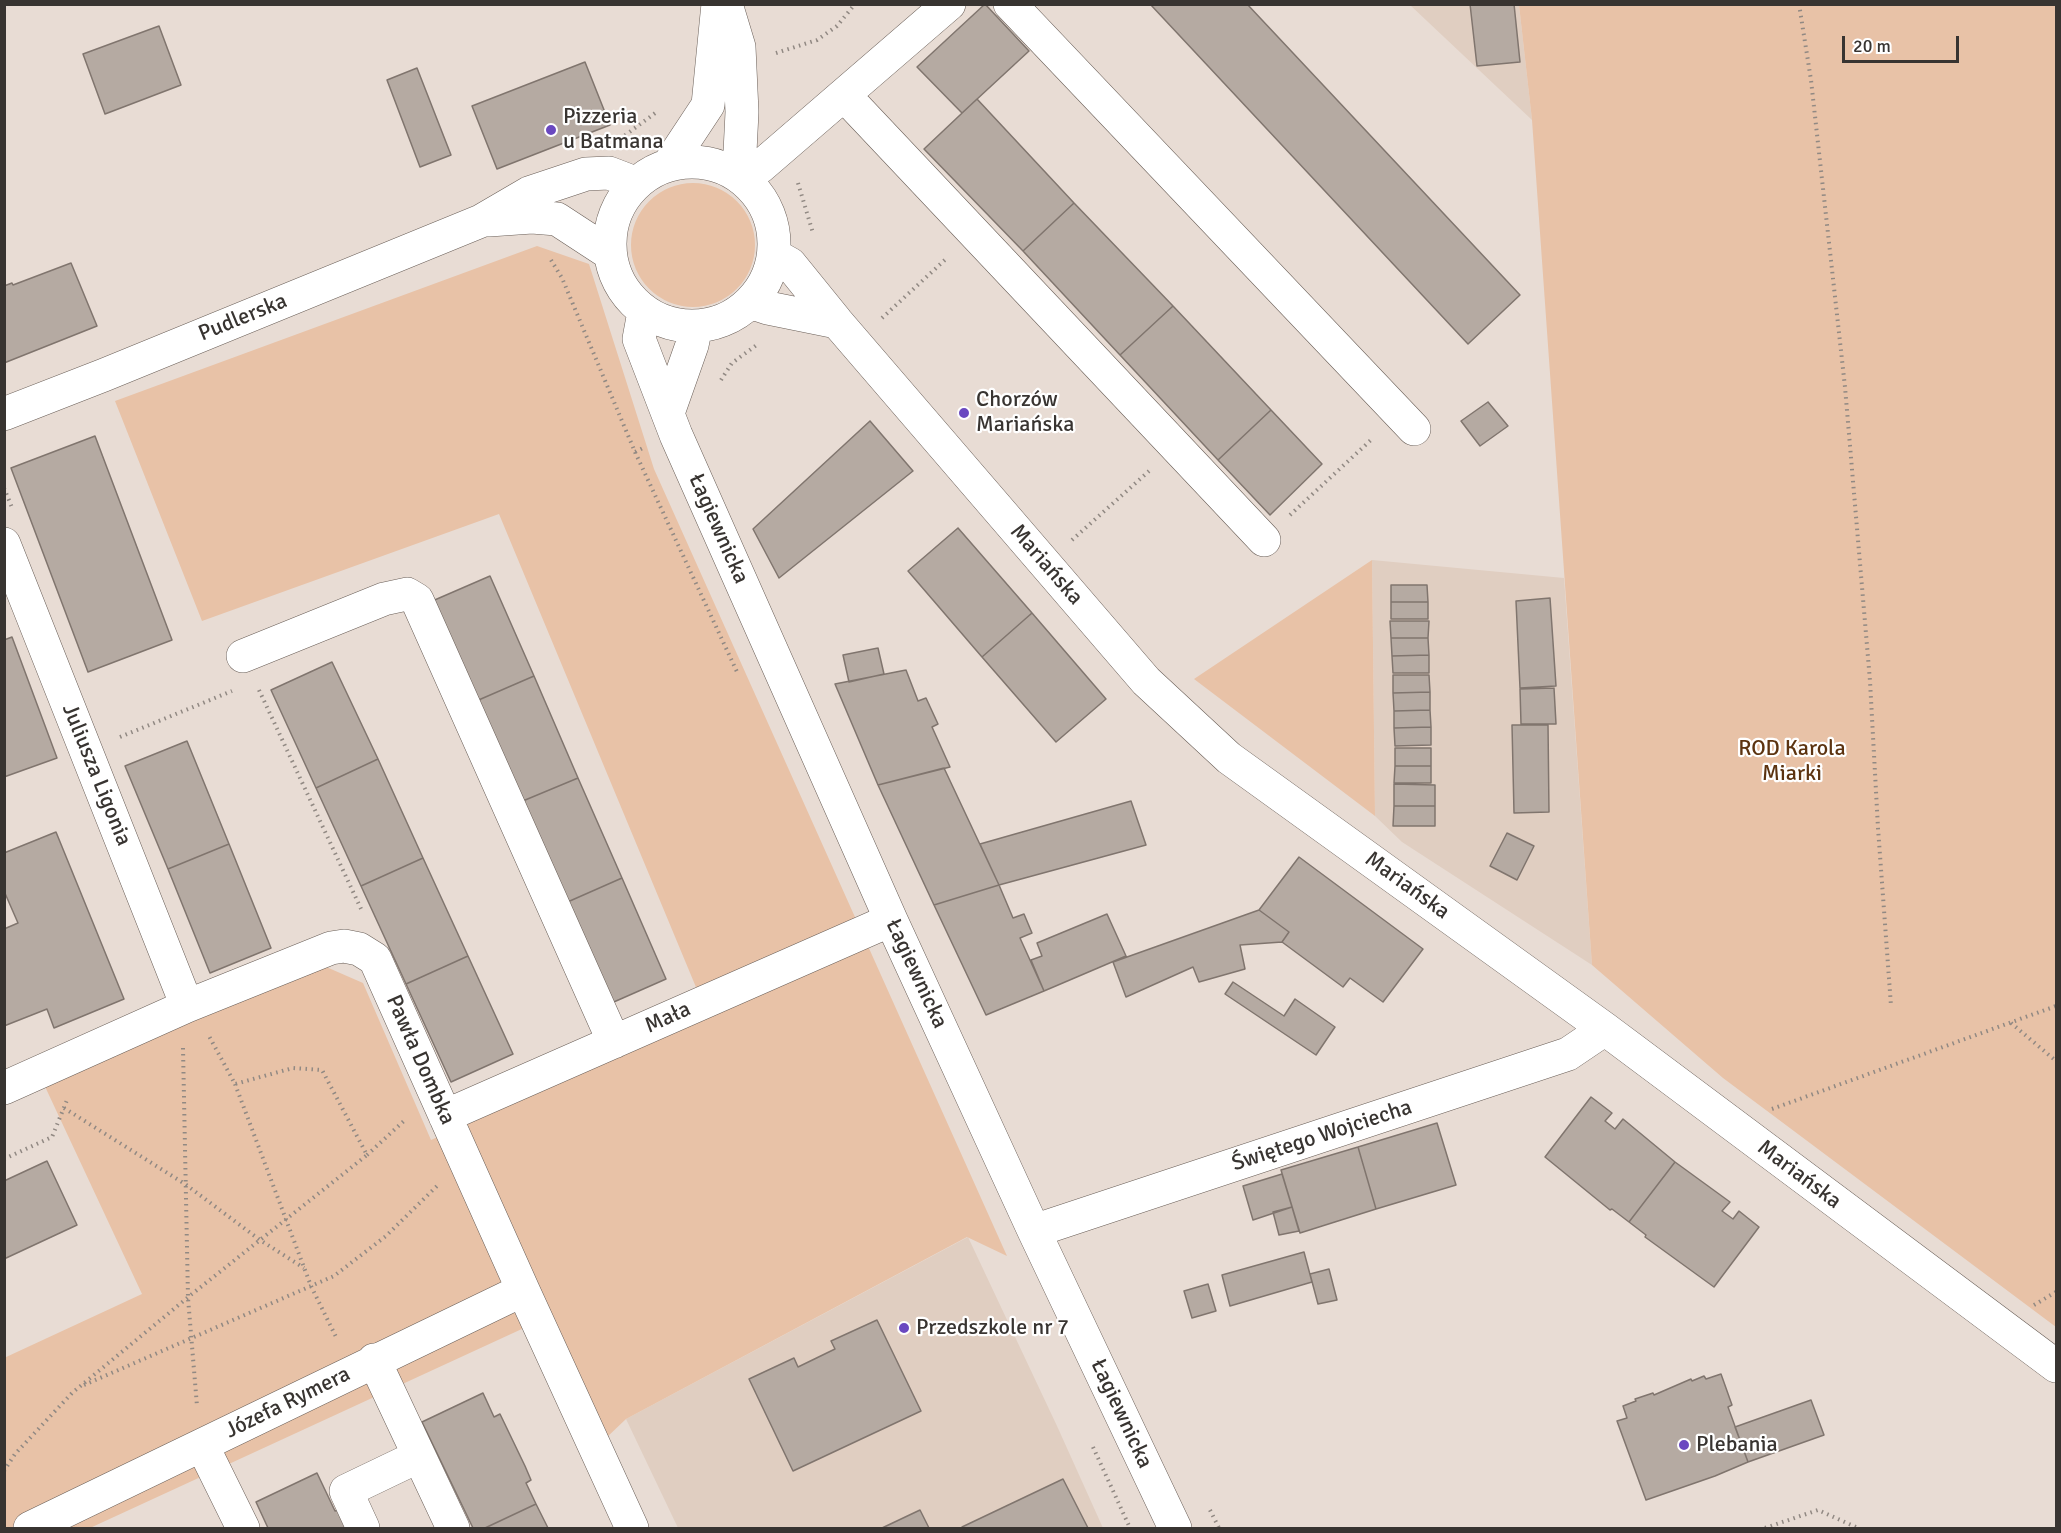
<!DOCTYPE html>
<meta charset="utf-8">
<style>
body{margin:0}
#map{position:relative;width:2061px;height:1533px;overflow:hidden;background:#e8dcd4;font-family:Signika,sans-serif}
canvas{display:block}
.frame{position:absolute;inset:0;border:6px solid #383431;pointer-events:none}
.scale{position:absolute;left:1842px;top:36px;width:117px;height:27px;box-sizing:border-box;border:3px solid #383431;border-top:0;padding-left:8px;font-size:18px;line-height:21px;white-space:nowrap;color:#383431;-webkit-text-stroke:4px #fff;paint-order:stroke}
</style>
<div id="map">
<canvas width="2061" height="1533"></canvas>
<div class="frame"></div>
<div class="scale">20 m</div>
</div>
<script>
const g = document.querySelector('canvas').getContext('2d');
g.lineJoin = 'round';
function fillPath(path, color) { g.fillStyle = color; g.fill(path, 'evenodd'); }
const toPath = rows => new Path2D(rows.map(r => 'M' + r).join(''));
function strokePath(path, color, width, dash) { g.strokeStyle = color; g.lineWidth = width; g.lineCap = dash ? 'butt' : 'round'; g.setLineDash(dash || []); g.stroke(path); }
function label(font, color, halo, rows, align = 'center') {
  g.font = font + ' Signika,sans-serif'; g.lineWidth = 4.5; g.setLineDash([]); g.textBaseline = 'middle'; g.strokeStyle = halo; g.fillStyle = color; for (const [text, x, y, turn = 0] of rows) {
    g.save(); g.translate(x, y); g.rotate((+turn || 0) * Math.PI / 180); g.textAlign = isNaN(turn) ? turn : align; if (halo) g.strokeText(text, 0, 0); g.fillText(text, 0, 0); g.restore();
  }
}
fillPath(toPath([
 [1410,5,1519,5,1532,120],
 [1372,560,1564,578,1592,965,1402,842,1375,816],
 [968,1237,1057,1426,1103,1528,678,1528,626,1419]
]), '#e0cec1');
fillPath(toPath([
 [1519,5,2056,5,2056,1327,1723,1078,1592,965,1532,120],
 '631 245a62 62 0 1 1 124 0a62 62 0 1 1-124 0Z',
 [537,246,589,264,654,469,1007,1256,967,1237,626,1419,584,1459,524,1328,90,1528,5,1528,4,1358,142,1294,41,1078,324,966,363,983,431,1140,708,1016,499,514,202,621,115,401],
 [1372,560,1375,816,1194,679]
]), '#e8c2a7');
const building = toPath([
 [985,4,1029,51,962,113,917,67,985,4],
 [1150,4,1247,4,1520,295,1468,344,1150,4],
 [1470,4,1514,4,1520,62,1477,66,1470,4],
 [159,26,181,85,105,114,83,54,159,26],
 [585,62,610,125,497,169,472,106,585,62],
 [417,68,451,155,420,167,387,80,417,68],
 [977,99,1074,203,1023,251,924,149,977,99],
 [1074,203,1173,306,1120,355,1023,251,1074,203],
 [71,263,97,326,4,363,4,286,12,283,13,285,71,263],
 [1173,306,1271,410,1218,460,1120,355,1173,306],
 [1488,402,1508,426,1480,446,1461,421,1488,402],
 [1271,410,1322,464,1270,515,1218,460,1271,410],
 [870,421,913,471,779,578,753,529,870,421],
 [95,436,172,640,88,672,11,468,95,436],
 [958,528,1032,613,982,657,908,571,958,528],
 [490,576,534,676,474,702,430,602,490,576],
 [1391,585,1427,585,1428,602,1391,602,1391,585],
 [1550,598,1556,686,1520,688,1516,601,1550,598],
 [1391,602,1428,602,1428,619,1391,619,1391,602],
 [1032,613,1106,699,1056,742,982,657,1032,613],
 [1390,621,1429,621,1428,638,1391,638,1390,621],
 [12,637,57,758,4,777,4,640,12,637],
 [1391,638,1428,638,1429,655,1392,656,1391,638],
 [878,648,884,674,849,682,843,655,878,648],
 [1429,655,1429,673,1393,673,1392,656,1429,655],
 [332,662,378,759,316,788,271,690,332,662],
 [906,670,918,701,926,698,938,724,932,727,950,767,878,785,835,684,906,670],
 [1393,675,1429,675,1430,692,1393,693,1393,675],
 [534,676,578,778,518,803,474,702,534,676],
 [1554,688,1556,724,1521,724,1520,689,1554,688],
 [1430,692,1430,710,1394,711,1393,693,1430,692],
 [1430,710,1431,727,1394,728,1394,711,1430,710],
 [1512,725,1548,725,1549,812,1514,813,1512,725],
 [1431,727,1431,745,1395,746,1394,728,1431,727],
 [187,741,229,844,168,869,125,766,187,741],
 [1395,748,1431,748,1431,766,1395,766,1395,748],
 [378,759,423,858,361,886,316,788,378,759],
 [1395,766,1431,766,1431,783,1394,783,1395,766],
 [944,768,999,885,934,905,878,785,944,768],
 [578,778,622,878,563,904,518,803,578,778],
 [1394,784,1435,785,1435,806,1394,806,1394,784],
 [1131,801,1146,845,999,885,980,844,1131,801],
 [1394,806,1435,806,1435,826,1393,826,1394,806],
 [56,832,124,999,54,1028,47,1009,4,1026,4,929,18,923,4,891,4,853,56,832],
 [1507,833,1534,846,1517,880,1490,866,1507,833],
 [229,844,271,948,210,973,168,869,229,844],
 [1299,857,1423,949,1383,1002,1350,978,1343,987,1282,942,1289,932,1259,910,1299,857],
 [423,858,468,956,406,984,361,886,423,858],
 [622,878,666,979,607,1005,563,904,622,878],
 [999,885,1013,918,1024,914,1032,933,1020,938,1044,991,986,1015,934,905,999,885],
 [1259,910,1289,932,1282,942,1240,945,1245,969,1199,982,1193,967,1126,997,1113,962,1259,910],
 [1107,914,1126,956,1044,991,1031,960,1042,956,1037,943,1107,914],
 [468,956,513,1054,451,1082,406,984,468,956],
 [1233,982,1284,1016,1295,999,1335,1027,1316,1055,1225,994,1233,982],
 [1591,1097,1612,1113,1605,1121,1615,1129,1623,1119,1675,1162,1629,1222,1612,1209,1610,1210,1545,1157,1591,1097],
 [1437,1123,1456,1185,1376,1209,1358,1147,1437,1123],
 [1358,1147,1376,1209,1300,1233,1281,1170,1358,1147],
 [47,1161,77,1225,4,1259,4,1181,47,1161],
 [1675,1162,1730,1202,1722,1211,1733,1219,1739,1211,1759,1227,1714,1287,1645,1237,1646,1235,1629,1222,1675,1162],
 [1282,1174,1292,1207,1253,1220,1243,1186,1282,1174],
 [1292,1207,1299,1231,1279,1235,1273,1212,1292,1207],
 [1304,1252,1312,1282,1230,1306,1222,1275,1304,1252],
 [1329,1269,1337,1300,1318,1304,1310,1274,1329,1269],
 [1208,1284,1216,1311,1192,1318,1184,1291,1208,1284],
 [877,1320,921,1411,793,1471,749,1379,794,1358,798,1367,835,1349,831,1341,877,1320],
 [1721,1374,1732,1405,1728,1407,1748,1462,1715,1476,1646,1500,1617,1421,1627,1418,1623,1406,1636,1401,1635,1399,1653,1393,1654,1395,1691,1379,1692,1381,1704,1376,1706,1379,1721,1374],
 [483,1393,494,1417,500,1414,525,1466,531,1480,526,1483,536,1504,485,1528,473,1528,422,1422,483,1393],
 [1811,1400,1824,1435,1748,1462,1735,1427,1811,1400],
 [317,1473,335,1511,339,1510,348,1528,268,1528,256,1502,317,1473],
 [1063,1479,1088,1528,963,1528,962,1527,1063,1479],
 [536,1504,548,1528,485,1528,536,1504],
 [920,1510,929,1528,882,1528,920,1510]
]);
fillPath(building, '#b5aaa2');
strokePath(building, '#80756e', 1.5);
const minor = toPath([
 [726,4,739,47,742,112,740,152,736,174,760,167,949,4],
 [1010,4,1414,429],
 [844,95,1264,540],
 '610 244a82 82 0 1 1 164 0a82 82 0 1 1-164 0Z',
 [669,164,708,105,718,4],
 [489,220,532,217,557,219,609,253],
 [774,255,790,264,837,322,1146,681,1229,758,1605,1029,2056,1366],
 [750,302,768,308,837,322],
 [644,312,639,339,676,435,891,920,1034,1231,1175,1528],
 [668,413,692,345,696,326],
 [4,414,104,375,481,221,529,193,586,174,609,173,635,183],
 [4,544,187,1006],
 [243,656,384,599,407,594,417,600,614,1042],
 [4,1088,187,1006,331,948,344,946,359,949,375,959,523,1290,632,1528],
 [445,1116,891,920],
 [1034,1231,1568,1054,1605,1029],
 [374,1360,453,1528],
 [202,1445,243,1528],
 [30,1528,523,1290],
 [363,1528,346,1491,419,1456]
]);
strokePath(minor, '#695e57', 34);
strokePath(toPath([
 [1799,4,1811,80,1845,387,1870,681,1878,828,1891,1006],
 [776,53,817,40,837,26,855,4],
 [620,139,658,111],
 [798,183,813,233],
 [551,260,562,278,635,452,643,448],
 [882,318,947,258],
 [721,380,732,363,758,344],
 [635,452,738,674],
 [4,488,13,510],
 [1290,515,1372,439],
 [1072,540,1149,471],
 [259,690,362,911],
 [120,737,232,691],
 [2011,1023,2056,1061],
 [183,1048,188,1298,197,1406],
 [235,1084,311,1286,337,1339],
 [64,1108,185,1184,260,1240,304,1268],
 [1772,1109,2056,1006],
 [367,1155,406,1119],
 [4,1159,52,1137,67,1100],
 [2034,1305,2056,1292],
 [84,1385,334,1276,386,1236,437,1186],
 [1093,1447,1130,1528],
 [4,1471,15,1454,72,1393,192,1294,367,1155,322,1070,293,1068,235,1084,209,1036],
 [1210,1510,1219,1528],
 [1765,1528,1818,1510,1858,1528]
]), '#918983', 4, [1.5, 4.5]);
strokePath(minor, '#fff', 33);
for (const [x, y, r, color] of [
 [551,130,6,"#6a48c0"],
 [964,413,6,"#6a48c0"],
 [904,1328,6,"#6a48c0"],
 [1684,1445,6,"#6a48c0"]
]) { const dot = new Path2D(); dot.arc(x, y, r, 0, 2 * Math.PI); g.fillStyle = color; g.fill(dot); strokePath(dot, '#fff', 2); }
label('22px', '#383431', '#fff', [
 ["Pizzeria",563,117],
 ["u Batmana",563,142],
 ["Chorzów",976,400],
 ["Mariańska",976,425],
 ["Przedszkole nr 7",916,1328],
 ["Plebania",1696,1445]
], 'left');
label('22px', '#383431', '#fff', [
 ["Pudlerska",243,318,-22],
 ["Łagiewnicka",718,529,66],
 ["Mariańska",1046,565,49],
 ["Juliusza Ligonia",96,775,68],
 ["Mariańska",1407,886,36],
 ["Łagiewnicka",916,974,65],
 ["Mała",668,1018,-24],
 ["Pawła Dombka",420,1060,66],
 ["Świętego Wojciecha",1322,1136,-18],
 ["Mariańska",1799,1175,37],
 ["Józefa Rymera",288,1403,-26],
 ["Łagiewnicka",1121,1414,65]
]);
label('22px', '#5c3310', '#fff', [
 ["ROD Karola",1792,749],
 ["Miarki",1792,774]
]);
</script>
